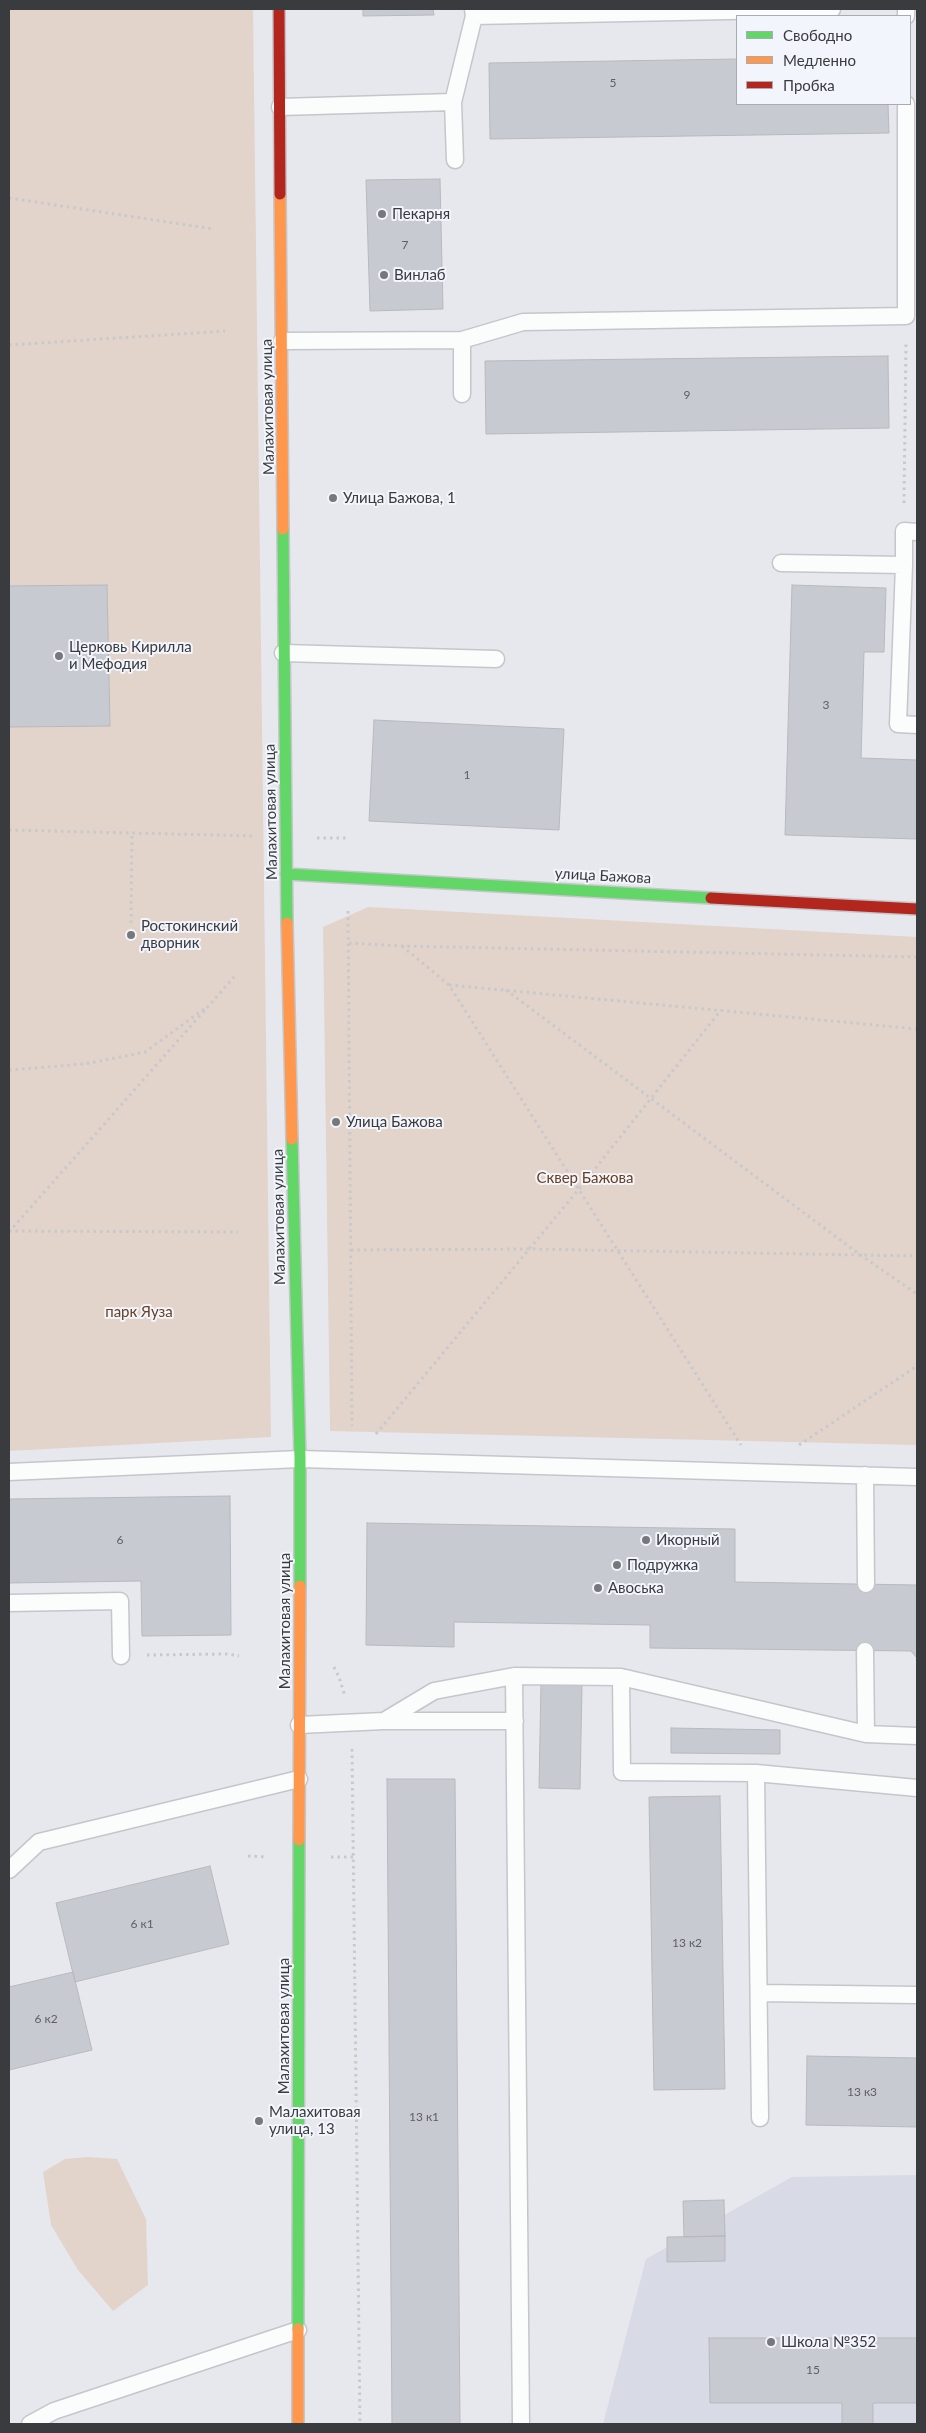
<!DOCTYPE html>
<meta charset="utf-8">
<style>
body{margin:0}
#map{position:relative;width:926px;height:2433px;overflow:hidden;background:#e7e8ed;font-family:Lato,sans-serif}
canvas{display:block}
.frame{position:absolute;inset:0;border:10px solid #3a3b3e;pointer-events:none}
.legend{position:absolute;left:736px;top:15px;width:175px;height:90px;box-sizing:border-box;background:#f3f5fc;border:1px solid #a9abb0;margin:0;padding:6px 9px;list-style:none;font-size:15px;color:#3a3b3e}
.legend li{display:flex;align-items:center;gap:10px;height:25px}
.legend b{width:25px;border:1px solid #a9abb0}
</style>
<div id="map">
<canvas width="926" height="2433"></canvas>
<div class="frame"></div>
<ul class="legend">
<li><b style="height:6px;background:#63d668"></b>Свободно</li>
<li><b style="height:6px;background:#ff974d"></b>Медленно</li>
<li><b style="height:6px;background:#b3261e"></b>Пробка</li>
</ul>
</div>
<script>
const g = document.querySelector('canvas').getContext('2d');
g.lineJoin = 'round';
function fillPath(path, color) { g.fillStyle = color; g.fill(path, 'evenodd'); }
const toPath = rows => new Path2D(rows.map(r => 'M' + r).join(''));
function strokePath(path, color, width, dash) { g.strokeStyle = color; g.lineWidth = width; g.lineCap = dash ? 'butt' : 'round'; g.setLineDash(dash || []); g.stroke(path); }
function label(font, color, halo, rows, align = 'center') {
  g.font = font + ' Lato,sans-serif'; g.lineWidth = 4; g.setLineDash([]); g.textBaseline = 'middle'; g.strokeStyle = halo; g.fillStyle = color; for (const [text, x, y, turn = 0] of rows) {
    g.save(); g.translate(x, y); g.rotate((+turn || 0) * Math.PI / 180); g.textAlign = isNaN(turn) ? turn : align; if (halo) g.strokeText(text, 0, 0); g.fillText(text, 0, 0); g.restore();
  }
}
fillPath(toPath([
 [917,2175,917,2424,603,2424,646,2259,792,2177]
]), '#d8dae5');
fillPath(toPath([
 [9,9,253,9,271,1437,9,1451],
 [368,907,917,937,917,1445,330,1431,323,927],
 [88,2157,117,2159,146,2219,148,2285,113,2311,78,2270,51,2225,43,2172,65,2159]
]), '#e2d4cb');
const building = toPath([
 [363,9,433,9,434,15,363,16,363,9],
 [737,59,737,104,888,104,889,133,490,139,489,63,737,59],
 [440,179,443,309,370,311,366,180,440,179],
 [888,356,889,428,486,434,485,361,888,356],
 [107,585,110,726,9,727,9,586,107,585],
 [792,585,886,588,884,652,864,652,861,758,917,760,917,839,785,835,792,585],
 [374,720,564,729,559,830,369,821,374,720],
 [230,1496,231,1635,142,1636,141,1581,9,1583,9,1499,230,1496],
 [367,1523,735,1529,735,1582,917,1585,917,1658,911,1651,650,1648,650,1625,454,1622,454,1647,366,1645,367,1523],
 [541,1684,582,1685,580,1789,539,1788,541,1684],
 [671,1728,780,1730,780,1754,671,1753,671,1728],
 [387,1779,455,1779,460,2424,392,2424,387,1779],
 [720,1796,725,2089,654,2090,649,1797,720,1796],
 [210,1866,229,1944,75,1982,56,1903,210,1866],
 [73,1972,92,2050,9,2070,9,1987,73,1972],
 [807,2056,917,2058,917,2127,806,2125,807,2056],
 [724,2200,725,2236,684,2237,683,2201,724,2200],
 [725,2236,725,2261,667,2262,667,2237,725,2236],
 [709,2338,917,2338,917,2403,873,2403,873,2424,842,2424,842,2403,710,2403,709,2338]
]);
fillPath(building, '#c8cad2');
strokePath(building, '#b8b9bc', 1);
const lane = toPath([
 [473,9,474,16,832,9],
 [906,9,906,16],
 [280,107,453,102],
 [455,160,453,102,474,16],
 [462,340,462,394],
 [282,341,462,340,523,322,906,316,906,104],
 [781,563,904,565,898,724,917,725],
 [904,565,904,531,917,532],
 [283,653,496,659],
 [9,1472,300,1459,917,1477],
 [865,1475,866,1584],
 [9,1603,120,1601,121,1656],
 [865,1651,866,1734],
 [514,1676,521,2424],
 [621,1677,622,1772,756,1773,760,2118],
 [384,1721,515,1721],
 [299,1725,384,1721,434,1691,514,1676,621,1677,866,1734,917,1736],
 [756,1773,917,1788],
 [9,1870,39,1842,299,1779],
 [759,1993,917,1995],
 [30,2424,54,2411,298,2330]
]);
const fast = toPath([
 [283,529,287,923],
 [286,874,711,898],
 [292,1139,300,1459,300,1586],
 [298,2329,299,1840]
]);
const slow = toPath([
 [280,194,283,529],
 [287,923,292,1139],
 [299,1840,300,1586],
 [298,2424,298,2329]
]);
const jam = toPath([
 [279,9,280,194],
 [711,898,917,909]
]);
strokePath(lane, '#c5c6ca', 19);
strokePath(fast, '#c5c6ca', 14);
strokePath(slow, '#c5c6ca', 14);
strokePath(jam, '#c5c6ca', 14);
strokePath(toPath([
 [9,198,214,229],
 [9,345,225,331],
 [904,503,906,342],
 [9,830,254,836],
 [317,838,347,838],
 [348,911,352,1426],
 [131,923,132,832],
 [349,943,402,946,917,957],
 [402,946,449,985,741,1445],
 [449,985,917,1029],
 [506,990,859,1254,917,1294],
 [9,1070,84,1064,145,1052,204,1009],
 [9,1231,238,1232],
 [9,1232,235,976],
 [351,1250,529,1249,917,1256],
 [376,1434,579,1189,721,1010],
 [799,1445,917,1366],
 [147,1655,228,1654,239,1656],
 [334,1667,339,1677,345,1696],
 [352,1749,360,2424],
 [248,1856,267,1857],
 [331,1857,353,1857]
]), '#c8c9ca', 3, [2.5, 4]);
strokePath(lane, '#fbfcfc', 16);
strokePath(fast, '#63d668', 11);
strokePath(slow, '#ff974d', 11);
strokePath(jam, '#b3261e', 11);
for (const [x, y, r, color] of [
 [382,214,5,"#77787b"],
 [384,275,5,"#77787b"],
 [333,498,5,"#77787b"],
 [59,656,5,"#77787b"],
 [131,935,5,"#77787b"],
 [336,1122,5,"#77787b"],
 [646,1540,5,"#77787b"],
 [617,1565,5,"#77787b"],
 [598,1588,5,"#77787b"],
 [259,2121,5,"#77787b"],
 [771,2342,5,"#77787b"]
]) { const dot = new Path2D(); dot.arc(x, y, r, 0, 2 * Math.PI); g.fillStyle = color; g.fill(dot); strokePath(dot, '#f3f5fc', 2); }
label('12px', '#5e5f63', null, [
 ["5",613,83],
 ["7",405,245],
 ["9",687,395],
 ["3",826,705],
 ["1",467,775],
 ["6",120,1540],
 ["6 к1",142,1924],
 ["13 к2",687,1943],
 ["6 к2",46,2019],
 ["13 к3",862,2092],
 ["13 к1",424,2117],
 ["15",813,2370]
]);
label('15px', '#3a3b3e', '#f3f5fc', [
 ["Пекарня",392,214],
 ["Винлаб",394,275],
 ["Улица Бажова, 1",343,498],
 ["Церковь Кирилла",69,647],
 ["и Мефодия",69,664],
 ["Ростокинский",141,926],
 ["дворник",141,943],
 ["Улица Бажова",346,1122],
 ["Икорный",656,1540],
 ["Подружка",627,1565],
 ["Авоська",608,1588],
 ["Малахитовая",269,2112],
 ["улица, 13",269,2129],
 ["Школа №352",781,2342]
], 'left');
label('15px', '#3a3b3e', '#f3f5fc', [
 ["Малахитовая улица",268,407,-91],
 ["Малахитовая улица",271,812,-91],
 ["улица Бажова",603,876,3],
 ["Малахитовая улица",279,1217,-91],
 ["Малахитовая улица",285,1621,-90],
 ["Малахитовая улица",284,2026,-90]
]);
label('15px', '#684022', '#f3f5fc', [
 ["Сквер Бажова",585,1178],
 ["парк Яуза",139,1312]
]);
</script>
